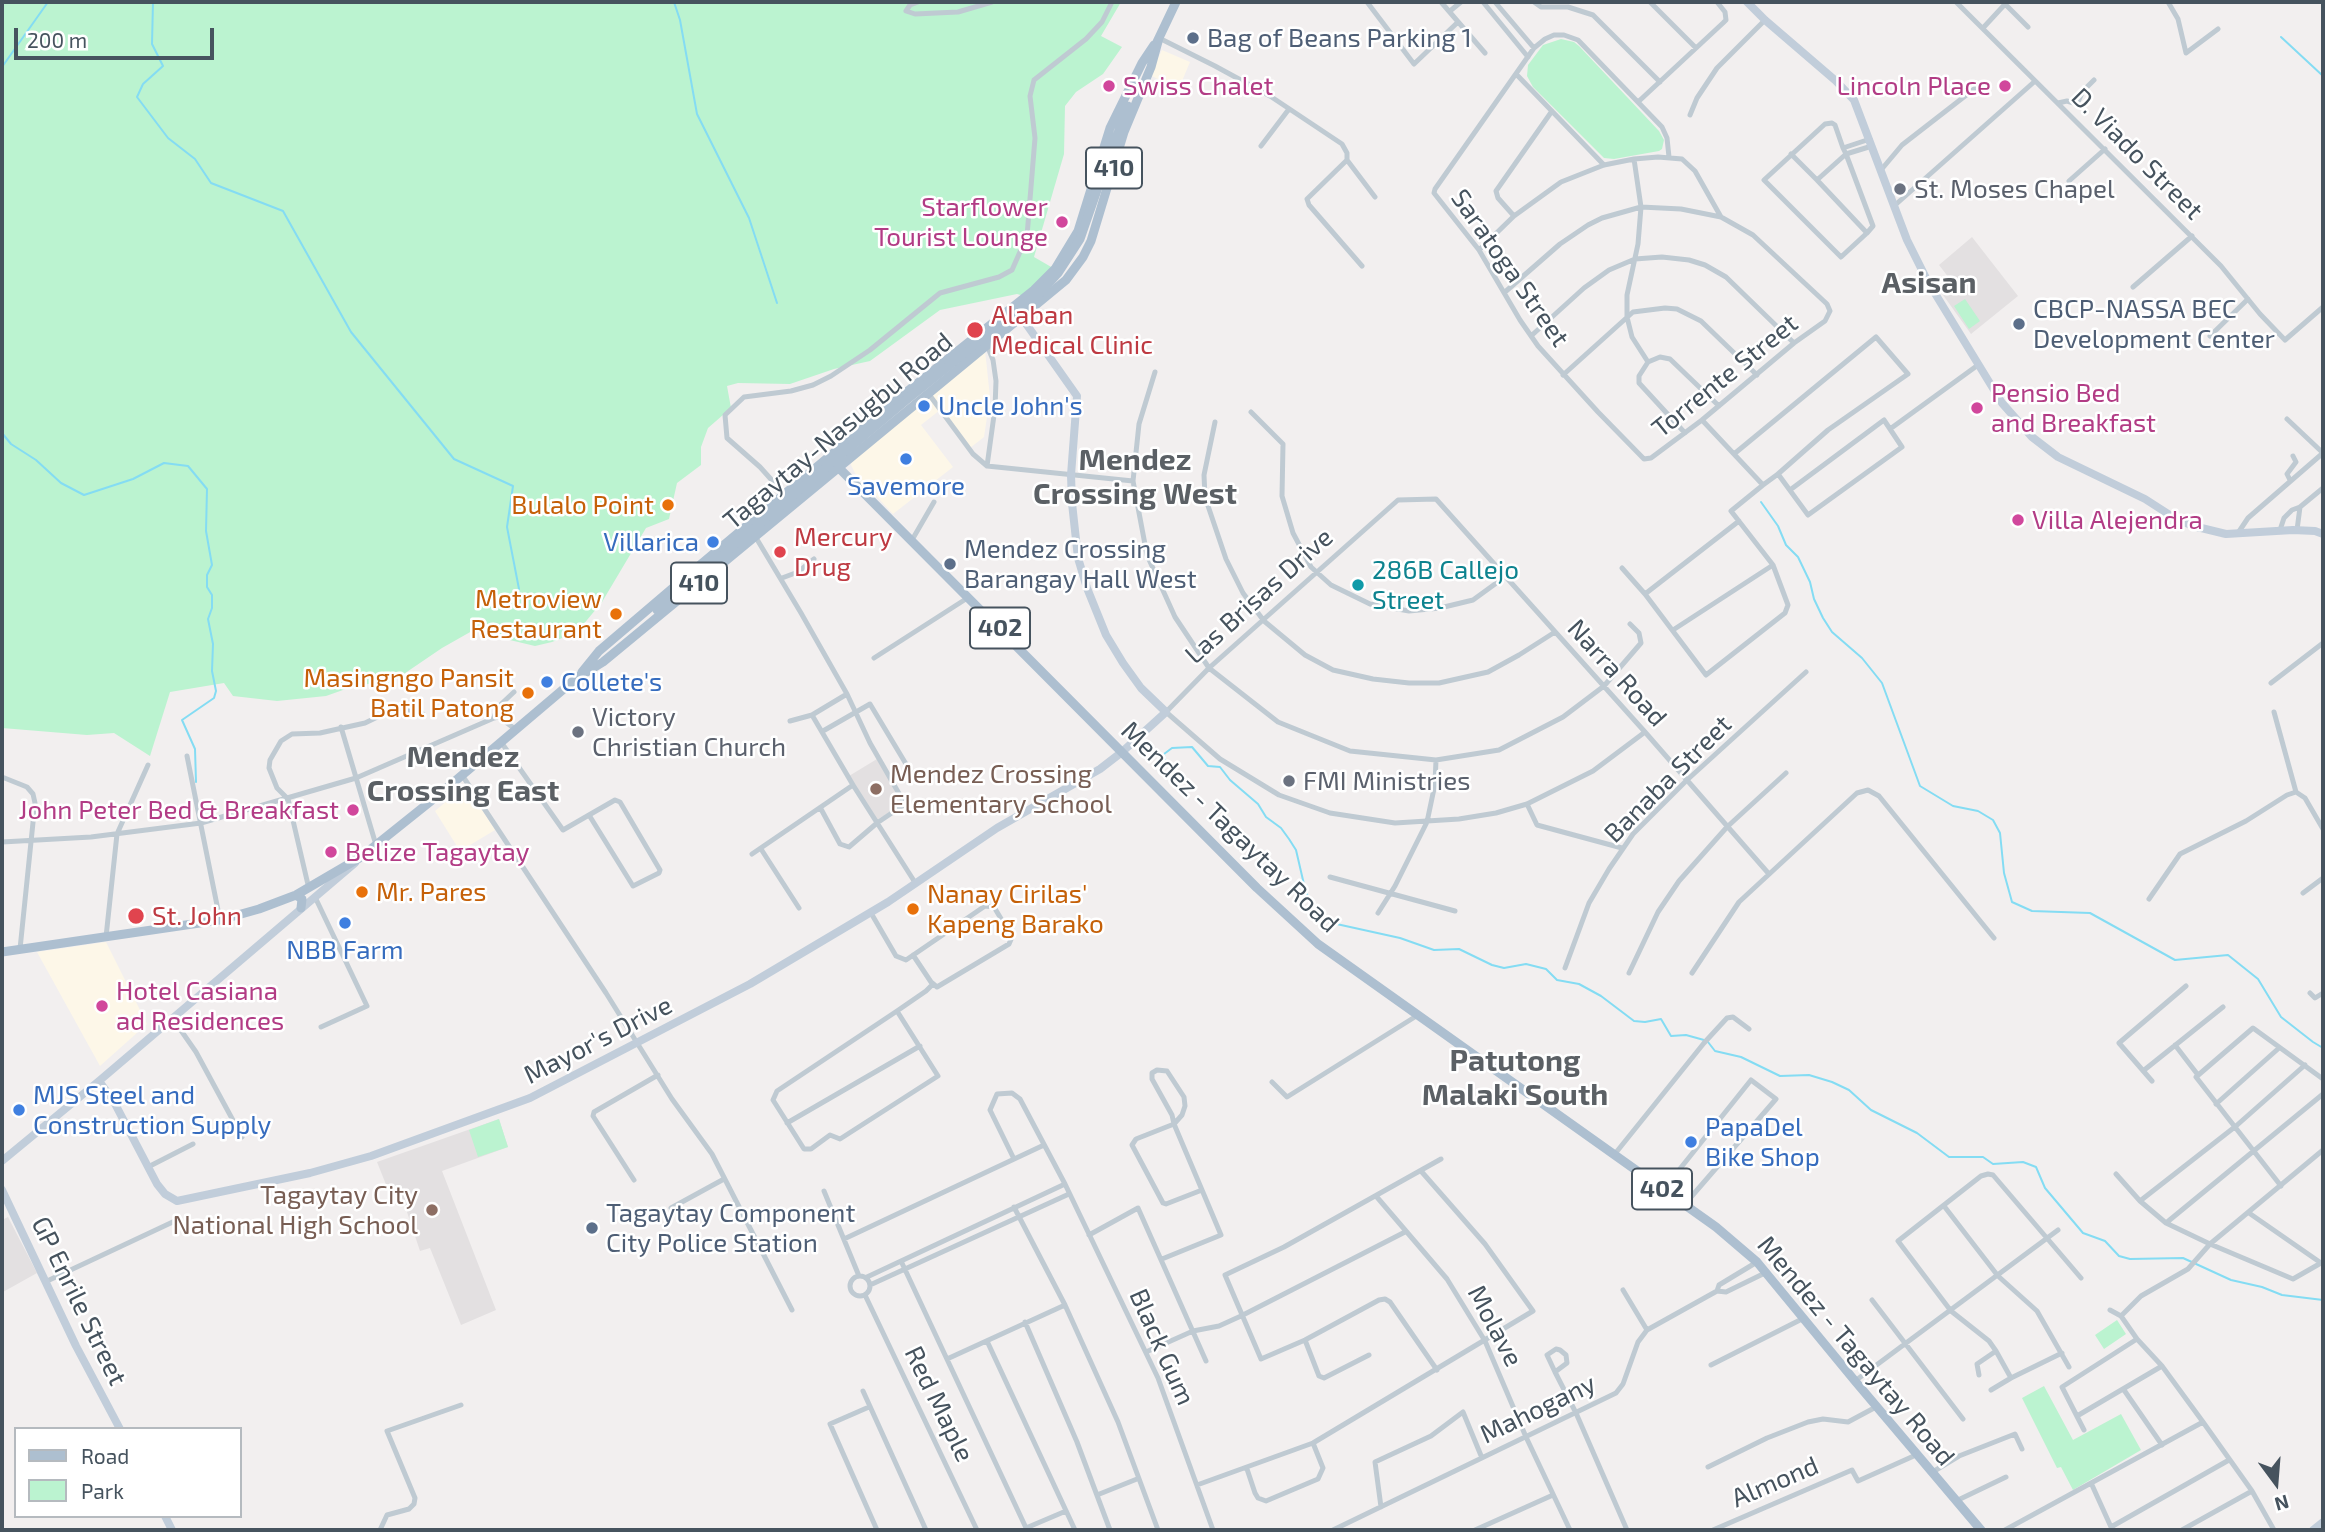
<!DOCTYPE html>
<style>
body{margin:0}
#map{position:relative;width:2325px;height:1532px;overflow:hidden;background:#f2efef;font-family:"Exo 2",sans-serif}
canvas{display:block}
.frame{position:absolute;inset:0;border:4px solid #46535e;pointer-events:none}
.legend{position:absolute;left:14px;top:1427px;width:228px;height:91px;box-sizing:border-box;background:#fff;border:2px solid #b5babf;margin:0;padding:9px 12px;list-style:none;font-size:21px;color:#46535e}
.legend li{display:flex;align-items:center;gap:14px;height:35px}
.legend b{width:35px;border:2px solid #b5babf}
.north{position:absolute;left:2241px;top:1448px;width:70px;height:70px;-webkit-text-stroke:5px #fff;paint-order:stroke;rotate:164deg;font-size:19px;font-weight:700;line-height:28px;text-align:center;color:#46535e}
.north::after{content:'';display:block;margin:auto;width:24px;height:32px;background:#46535e;clip-path:polygon(50% 0,100% 100%,50% 72%,0 100%)}
.scale{position:absolute;left:14px;top:28px;width:200px;height:32px;box-sizing:border-box;border:4px solid #46535e;border-top:0;padding-left:9px;font-size:21px;line-height:24px;white-space:nowrap;color:#46535e;-webkit-text-stroke:5px #fff;paint-order:stroke}
</style>
<div id="map">
<canvas width="2325" height="1532"></canvas>
<div class="frame"></div>
<ul class="legend">
<li><b style="height:9px;background:#adbfd0"></b>Road</li>
<li><b style="height:19px;background:#bbf3d0"></b>Park</li>
</ul>
<div class="north">N</div>
<div class="scale">200 m</div>
</div>
<script>
const g = document.querySelector('canvas').getContext('2d');
g.lineJoin = 'round';
function fillPath(path, color) { g.fillStyle = color; g.fill(path, 'evenodd'); }
const toPath = rows => new Path2D(rows.map(r => 'M' + r).join(''));
function strokePath(path, color, width, dash) { g.strokeStyle = color; g.lineWidth = width; g.lineCap = dash ? 'butt' : 'round'; g.setLineDash(dash || []); g.stroke(path); }
function label(font, color, halo, rows, align = 'center') {
  g.font = font + ' "Exo 2",sans-serif'; g.lineWidth = 5; g.setLineDash([]); g.textBaseline = 'middle'; g.strokeStyle = halo; g.fillStyle = color; for (const [text, x, y, turn = 0] of rows) {
    g.save(); g.translate(x, y); g.rotate((+turn || 0) * Math.PI / 180); g.textAlign = isNaN(turn) ? turn : align; if (halo) g.strokeText(text, 0, 0); g.fillText(text, 0, 0); g.restore();
  }
}
fillPath(toPath([
 [1162,50,1190,62,1182,81,1175,88,1150,75],
 [985,350,990,397,984,437,970,448,940,410,921,425,953,467,893,514,855,473,851,465,852,458],
 [466,785,495,830,460,851,435,811],
 [106,942,147,1024,100,1066,37,952]
]), '#fdf7e8');
fillPath(toPath([
 [1972,237,2018,296,1971,334,1938,288,1949,278,1939,265],
 [877,759,903,803,877,820,849,776],
 [499,1119,508,1147,442,1171,496,1310,461,1325,430,1248,420,1251,399,1188,389,1192,377,1162],
 [8,1217,37,1273,3,1292,2,1297,2,1220]
]), '#e3e0e1');
fillPath(toPath([
 [2,2,1121,2,1101,36,1122,47,1103,74,1076,92,1065,106,1064,154,1034,257,1053,268,1024,296,1017,294,940,310,870,361,834,369,790,384,738,383,727,386,731,408,708,428,701,447,701,465,677,483,669,519,646,528,602,602,577,632,552,642,535,646,472,631,442,648,392,682,357,685,326,696,277,701,233,696,224,683,170,692,150,756,114,733,87,735,2,728],
 [1561,39,1574,42,1579,46,1659,131,1664,140,1662,149,1659,151,1614,159,1604,158,1533,87,1527,76,1528,65,1543,45],
 [1965,299,1980,321,1969,329,1954,306],
 [499,1119,508,1147,478,1157,469,1130],
 [2117,1320,2126,1334,2104,1349,2095,1335],
 [2044,1386,2073,1440,2121,1414,2141,1450,2073,1490,2061,1467,2057,1468,2022,1398]
]), '#bbf3d0');
strokePath(toPath([
 [153,2,152,44,163,66,143,84,137,97,168,138,195,159,211,183,283,211,351,332,454,459,513,486,507,527,519,589],
 [674,2,680,20,697,114,749,218,777,303],
 [2281,37,2323,76],
 [2,67,48,2],
 [2,433,11,444,36,460,61,483,84,495,133,479,164,463,188,466,207,489,206,531,212,565,207,575,207,587,212,595,212,608,208,619,213,644,212,671,216,691,214,698,182,720,195,749,196,782],
 [1761,502,1778,526,1786,545,1798,557,1810,582,1814,599,1823,618,1832,632,1862,658,1882,683,1920,786,1953,806,1978,811,1993,820,2000,833,2004,873,2012,902,2032,911,2090,913,2175,960,2228,955,2258,979,2281,1017,2313,1042,2323,1048],
 [1165,760,1164,754,1172,748,1192,747,1208,766,1220,767,1230,780,1258,804,1266,817,1281,828,1289,839,1296,850,1306,893,1321,917,1332,923,1400,938,1434,950,1459,949,1492,965,1504,968,1526,964,1546,969,1557,980,1579,984,1601,996,1634,1021,1645,1022,1661,1019,1671,1036,1686,1035,1704,1040],
 [1708,1042,1715,1051,1741,1057,1780,1076,1809,1075,1832,1082,1849,1090,1871,1110,1917,1133,1949,1157,1983,1157,1993,1164,2023,1162,2036,1167,2045,1188,2083,1233,2105,1241,2119,1256,2130,1259,2183,1258,2231,1280,2262,1287,2282,1295,2323,1300]
]), '#84dcf3', 2);
strokePath(toPath([
 [918,2,910,5,906,11,915,14,958,12,992,2],
 [1367,2,1414,64,1458,22],
 [1441,2,1485,53],
 [1483,2,1528,57],
 [1495,2,1534,48],
 [1534,2,1541,7,1568,7,1593,15,1660,82],
 [1650,2,1696,48],
 [1956,2,2221,266,2260,314,2285,340,2323,307],
 [2168,2,2178,19,2186,53,2218,29],
 [2005,4,2028,27],
 [1450,11,1461,2],
 [1983,28,2007,2],
 [1159,38,1215,66,1270,96,1342,144,1347,153,1347,160,1307,199,1309,205,1362,266],
 [1517,75,1604,165],
 [1638,102,1723,23,1726,20,1725,12,1717,2],
 [2058,103,2067,101,2077,104,2083,91,2094,80],
 [1690,115,1697,98,1717,68,1765,20],
 [1261,146,1289,109],
 [1843,148,1870,139],
 [1791,154,1817,180],
 [1634,159,1641,207,1638,244,1627,295,1627,317,1632,337,1648,362],
 [1347,160,1375,197],
 [1881,170,1902,145,1978,86],
 [2069,181,2105,149],
 [1894,206,2034,82],
 [1514,216,1498,198,1496,191,1552,111],
 [1867,233,1873,226,1846,154,1843,148,1835,125,1832,123,1825,124,1764,180,1841,257,1867,233,1817,180,1846,154,1872,146],
 [1479,250,1514,216,1561,182,1604,165,1634,159,1658,157,1682,159,1695,171,1721,217],
 [2133,287,2192,236],
 [1505,292,1560,244,1588,225,1602,218,1641,207,1681,209,1721,217,1753,235,1827,304,1830,311,1825,321,1794,343,1702,420,1651,458,1644,459,1598,412,1538,346,1520,320,1479,250,1434,193,1435,189,1534,48,1545,39,1554,35,1564,35,1578,40,1662,127,1667,138,1669,157],
 [1531,336,1584,288,1609,270,1635,259,1662,257,1689,260,1705,265,1726,277,1794,343],
 [2210,336,2248,299],
 [987,345,993,360,996,381,995,408,987,466],
 [1155,372,1139,424,1133,481,1147,555,1175,617,1209,668,1278,722,1350,751,1436,760,1499,750,1563,717,1604,686,1641,643,1639,633,1630,624],
 [1563,375,1633,312,1665,308,1677,309,1701,321,1757,375],
 [928,393,973,454,987,466,1133,481],
 [1251,412,1283,444,1282,496,1293,533,1311,567,1331,585,1370,604,1409,611,1440,608,1473,600,1506,576],
 [2287,419,2323,453],
 [1702,420,1763,485,1778,474],
 [1215,422,1204,475,1205,497,1226,559,1243,593,1264,621,1305,655,1333,670,1373,679,1409,683,1439,683,1488,672,1519,655,1555,632],
 [1890,429,1978,365],
 [1685,433,1639,383,1639,376,1648,362,1660,357,1670,359,1719,406],
 [1734,454,1876,337,1908,374,1828,430,1778,474,1808,515,1902,447,1884,420,1790,490],
 [2290,480,2287,474,2296,462,2293,456],
 [786,496,760,467,727,438,725,415,744,397,791,391,813,385,831,376,870,350,940,293,999,277,1012,270,1027,236,1035,138,1030,96,1034,80,1086,39,1102,22,1112,2],
 [2280,530,2284,518,2292,510,2300,507,2323,488],
 [2297,530,2300,507],
 [2238,533,2248,518,2323,453],
 [755,536,801,613,847,694,870,743,905,804,877,823,849,847,840,844,821,809],
 [912,540,934,502],
 [1622,568,1645,594,1706,675,1785,613,1788,605,1773,565,1731,511,1763,485],
 [782,578,798,572,814,559],
 [1645,594,1739,521],
 [1673,630,1773,565],
 [874,658,969,597],
 [2271,683,2323,643],
 [2274,712,2296,792],
 [812,715,847,694],
 [494,718,497,708,514,692],
 [790,721,812,715,853,785,916,884],
 [341,727,376,845],
 [823,731,870,704,912,774],
 [1645,732,1593,771,1527,804,1496,813,1459,819,1395,823,1330,813,1279,795,1220,759,1166,712,1209,668,1398,500,1436,499,1645,732,1769,874],
 [501,742,563,830,615,800,620,802,660,870,659,873,633,886,589,815],
 [187,756,220,920],
 [462,775,606,993,672,1099,712,1154,792,1310],
 [2,777,27,787,33,794,35,803,20,949],
 [1527,804,1537,825,1622,848],
 [2,842,91,837,201,823,356,778,494,718,499,717,515,729],
 [761,849,799,908],
 [752,854,853,785],
 [1330,877,1455,911],
 [309,889,288,799,277,788,269,768,270,760,281,741,292,734,320,733,365,723,392,710,400,709,423,714],
 [2303,893,2323,878],
 [315,897,367,1006,321,1027],
 [2149,899,2180,854,2246,821,2287,795,2296,792,2305,798,2323,829],
 [871,913,896,956,906,960,985,906,994,907,1012,937,1009,944,937,987,931,982,913,955],
 [1378,913,1395,886,1427,822,1435,784,1436,760],
 [106,937,117,834,148,765],
 [1565,968,1589,903,1609,869,1633,834,1687,780,1806,672],
 [1629,973,1658,912,1679,881,1727,827,1786,773],
 [1692,973,1739,902,1857,793,1868,790,1879,796,1994,938],
 [2310,993,2315,998,2323,993],
 [897,1011,938,1076,840,1139,830,1135,811,1149,804,1149,773,1100,777,1091,897,1011,926,991,933,984],
 [173,1019,196,1052,242,1137],
 [2175,1045,2198,1075],
 [2143,1071,2223,1007],
 [2152,1081,2119,1043,2186,986],
 [1272,1082,1287,1097,1418,1015],
 [2216,1104,2279,1048],
 [787,1123,920,1046],
 [1614,1155,1704,1043,1727,1018,1733,1017,1749,1029],
 [1014,1159,990,1110,997,1094,1012,1093,1020,1099,1065,1184,1158,1378,1213,1530],
 [148,1167,193,1144],
 [2116,1174,2140,1201,2166,1223,2210,1244,2293,1279,2321,1263,2249,1213],
 [634,1180,593,1116,594,1112,658,1075],
 [2281,1186,2196,1077,2253,1028,2323,1079],
 [1663,1190,1751,1080,1776,1099,1685,1204],
 [824,1191,859,1276],
 [1376,1196,1447,1279,1485,1341,1526,1437,1570,1530],
 [2140,1201,2236,1126,2305,1065],
 [1944,1206,1998,1276,2037,1311,2069,1367],
 [1014,1207,1065,1305,1118,1422,1158,1530],
 [671,1208,724,1179],
 [2166,1223,2323,1094],
 [1089,1235,1138,1208,1206,1361],
 [844,1239,1044,1145],
 [1162,1259,1221,1235,1202,1190,1174,1124,1172,1115,1152,1079,1152,1073,1157,1070,1167,1071,1184,1097,1185,1106,1182,1115,1174,1124,1136,1139,1132,1145,1163,1203,1166,1204,1202,1190],
 [901,1261,1027,1530],
 '850 1286a10 10 0 1 1 20 0a10 10 0 1 1-20 0Z',
 [867,1277,1065,1184],
 [45,1282,177,1220],
 [870,1285,1069,1194],
 [1623,1290,1647,1330],
 [1717,1291,1726,1292,1767,1272],
 [865,1295,977,1530],
 [1872,1300,1963,1419],
 [2110,1310,2121,1316],
 [1025,1322,1077,1442,1110,1530],
 [1305,1340,1319,1376,1324,1378,1369,1355],
 [987,1341,1075,1530],
 [1146,1352,1193,1331,1219,1326,1241,1316,1405,1232],
 [947,1359,1065,1305],
 [1711,1365,1804,1318],
 [1437,1370,1390,1302,1385,1299,1379,1300,1305,1340,1261,1359,1225,1275,1284,1247,1441,1159],
 [1555,1372,1567,1363,1566,1355,1560,1350,1556,1349,1547,1355,1555,1372,1576,1413,1627,1530],
 [1979,1375,1977,1364,1996,1351],
 [2011,1378,2062,1353],
 [1855,1381,2058,1230],
 [1991,1390,2011,1378,1996,1351,1989,1341,1951,1311,1898,1241,1981,1176,1988,1174,1993,1175,2081,1278],
 [2124,1390,2162,1445],
 [863,1391,926,1530],
 [869,1407,830,1424,877,1530],
 [2077,1416,2162,1366],
 [2084,1430,2062,1387,2137,1339],
 [1708,1467,1767,1438,1808,1422,1823,1419,1848,1422,1876,1407],
 [1247,1469,1255,1493,1258,1498,1266,1501,1318,1479,1323,1468,1313,1443],
 [1931,1473,1959,1456,2015,1434,2022,1449],
 [1197,1485,1313,1443,1533,1311,1485,1244,1421,1171],
 [2092,1485,2111,1527],
 [1097,1495,1137,1479],
 [1956,1501,2006,1477],
 [1381,1507,1375,1462,1431,1436,1463,1412,1482,1458],
 [2111,1527,2229,1460],
 [1026,1528,1066,1511],
 [380,1530,387,1515,409,1509,414,1504,415,1498,387,1431,461,1405],
 [1333,1530,1616,1393,1623,1384,1638,1342,1647,1330,1717,1291,1719,1285,1757,1262],
 [1475,1530,1553,1495],
 [1713,1530,1852,1470,1858,1481,1916,1455],
 [2005,1530,2203,1422],
 [2182,1530,2252,1491],
 [2274,1530,2252,1491,2203,1422,2162,1366,2137,1339,2121,1316,2141,1296,2188,1269,2210,1244,2323,1150]
]), '#bfcad2', 5);
strokePath(toPath([
 [1747,2,1765,20,1836,81,1854,100,1907,240,1928,282,2002,403,2032,437,2058,457,2145,499,2173,517,2193,526,2226,534,2293,530,2315,531,2323,534],
 [99,1081,113,1100,157,1184,165,1194,177,1201,310,1173,371,1156,530,1098,750,984,888,902,997,828,1100,769,1122,752,1166,712,1141,688,1123,663,1106,635,1087,588,1078,558,1072,503,1071,475,1077,396,1022,318],
 [2,1161,99,1081,355,863],
 [2,1190,76,1346,120,1429],
 [165,1516,172,1530],
 [2313,1530,2323,1522]
]), '#c1cdda', 8);
strokePath(toPath([
 [1157,42,1176,2],
 [1103,173,1128,106],
 [828,457,1257,888,1318,944,1716,1227,1757,1262,1855,1381,1981,1530],
 [657,610,681,590],
 [582,672,599,651,687,576,899,398,1034,290,1055,269,1078,231,1110,128,1142,63,1154,45],
 [577,678,603,662,1066,280,1083,257,1091,241,1124,132,1151,67,1159,38],
 [296,895,302,899,301,908],
 [2,952,220,920,259,909,296,895,361,857,441,793,579,676]
]), '#adbfd0', 9);
strokePath(toPath([
 [681,590,905,401,1041,292,1058,273,1080,239,1103,173]
]), '#adbfd0', 9);
for (const [x, y, r, color] of [
 [1193,38,7,"#5c6f8a"],
 [1109,86,7,"#d1479c"],
 [2005,86,7,"#d1479c"],
 [1900,189,7,"#6b7280"],
 [1062,222,7,"#d1479c"],
 [2019,324,7,"#5c6f8a"],
 [975,330,9,"#e0444e"],
 [924,406,7,"#3f7fe0"],
 [1977,408,7,"#d1479c"],
 [906,459,7,"#3f7fe0"],
 [668,505,7,"#e8710a"],
 [2018,520,7,"#d1479c"],
 [713,542,7,"#3f7fe0"],
 [780,552,7,"#e0444e"],
 [950,564,7,"#5c6f8a"],
 [1358,585,7,"#0f9aa8"],
 [616,614,7,"#e8710a"],
 [547,682,7,"#3f7fe0"],
 [528,693,7,"#e8710a"],
 [578,732,7,"#6b7280"],
 [1289,781,7,"#6b7280"],
 [876,789,7,"#8d6e63"],
 [353,810,7,"#d1479c"],
 [331,852,7,"#d1479c"],
 [362,892,7,"#e8710a"],
 [913,909,7,"#e8710a"],
 [136,916,9,"#e0444e"],
 [345,923,7,"#3f7fe0"],
 [102,1006,7,"#d1479c"],
 [19,1110,7,"#3f7fe0"],
 [1691,1142,7,"#3f7fe0"],
 [432,1210,7,"#8d6e63"],
 [592,1228,7,"#5c6f8a"]
]) { const dot = new Path2D(); dot.arc(x, y, r, 0, 2 * Math.PI); g.fillStyle = color; g.fill(dot); strokePath(dot, '#fff', 2.5); }
for (const [x, y, w] of [
 [1114,168,56],
 [699,583,56],
 [1000,628,60],
 [1662,1189,60]
]) { const box = new Path2D(); box.roundRect(x - w / 2, y - 20.5, w, 41, 5); g.fillStyle = '#fff'; g.fill(box); strokePath(box, '#46535e', 2); }
label('bold 24px', '#46535e', null, [
 ["410",1114,168],
 ["410",699,583],
 ["402",1000,628],
 ["402",1662,1189]
]);
label('26px', '#4e5e75', '#fff', [
 ["Bag of Beans Parking 1",1207,38],
 ["CBCP-NASSA BEC",2033,309],
 ["Development Center",2033,339],
 ["Mendez Crossing",964,549],
 ["Barangay Hall West",964,579],
 ["Tagaytay Component",606,1213],
 ["City Police Station",606,1243]
], 'left');
label('26px', '#b23c85', '#fff', [
 ["Swiss Chalet",1123,86],
 ["Lincoln Place",1991,86,"right"],
 ["Starflower",1048,207,"right"],
 ["Tourist Lounge",1048,237,"right"],
 ["Pensio Bed",1991,393],
 ["and Breakfast",1991,423],
 ["Villa Alejendra",2032,520],
 ["John Peter Bed & Breakfast",339,810,"right"],
 ["Belize Tagaytay",345,852],
 ["Hotel Casiana",116,991],
 ["ad Residences",116,1021]
], 'left');
label('26px', '#46535e', '#fff', [
 ["D. Viado Street",2137,154,45],
 ["Saratoga Street",1510,268,55],
 ["Torrente Street",1725,376,-39],
 ["Tagaytay-Nasugbu Road",838,431,-40],
 ["Las Brisas Drive",1259,596,-42],
 ["Narra Road",1617,673,48],
 ["Banaba Street",1668,779,-45],
 ["Mendez - Tagaytay Road",1230,827,44],
 ["Mayor's Drive",598,1040,-27],
 ["GP Enrile Street",79,1301,64],
 ["Molave",1495,1326,62],
 ["Black Gum",1162,1347,66],
 ["Mendez - Tagaytay Road",1856,1351,50],
 ["Red Maple",939,1404,64],
 ["Mahogany",1538,1409,-26],
 ["Almond",1775,1482,-23]
]);
label('26px', '#5b616d', '#fff', [
 ["St. Moses Chapel",1914,189],
 ["Victory",592,717],
 ["Christian Church",592,747],
 ["FMI Ministries",1303,781]
], 'left');
label('26px', '#be3a42', '#fff', [
 ["Alaban",991,315],
 ["Medical Clinic",991,345],
 ["Mercury",794,537],
 ["Drug",794,567],
 ["St. John",152,916]
], 'left');
label('26px', '#366cbe', '#fff', [
 ["Uncle John's",938,406],
 ["Savemore",906,486,"center"],
 ["Villarica",699,542,"right"],
 ["Collete's",561,682],
 ["NBB Farm",345,950,"center"],
 ["MJS Steel and",33,1095],
 ["Construction Supply",33,1125],
 ["PapaDel",1705,1127],
 ["Bike Shop",1705,1157]
], 'left');
label('26px', '#c56008', '#fff', [
 ["Bulalo Point",654,505],
 ["Metroview",602,599],
 ["Restaurant",602,629],
 ["Masingngo Pansit",514,678],
 ["Batil Patong",514,708],
 ["Mr. Pares",376,892,"left"],
 ["Nanay Cirilas'",927,894,"left"],
 ["Kapeng Barako",927,924,"left"]
], 'right');
label('26px', '#0d838f', '#fff', [
 ["286B Callejo",1372,570],
 ["Street",1372,600]
], 'left');
label('26px', '#785e54', '#fff', [
 ["Mendez Crossing",890,774],
 ["Elementary School",890,804],
 ["Tagaytay City",418,1195,"right"],
 ["National High School",418,1225,"right"]
], 'left');
label('bold 30px', '#5b6065', '#fff', [
 ["Asisan",1929,283],
 ["Mendez",1135,460],
 ["Crossing West",1135,494],
 ["Mendez",463,757],
 ["Crossing East",463,791],
 ["Patutong",1515,1061],
 ["Malaki South",1515,1095]
]);
</script>
